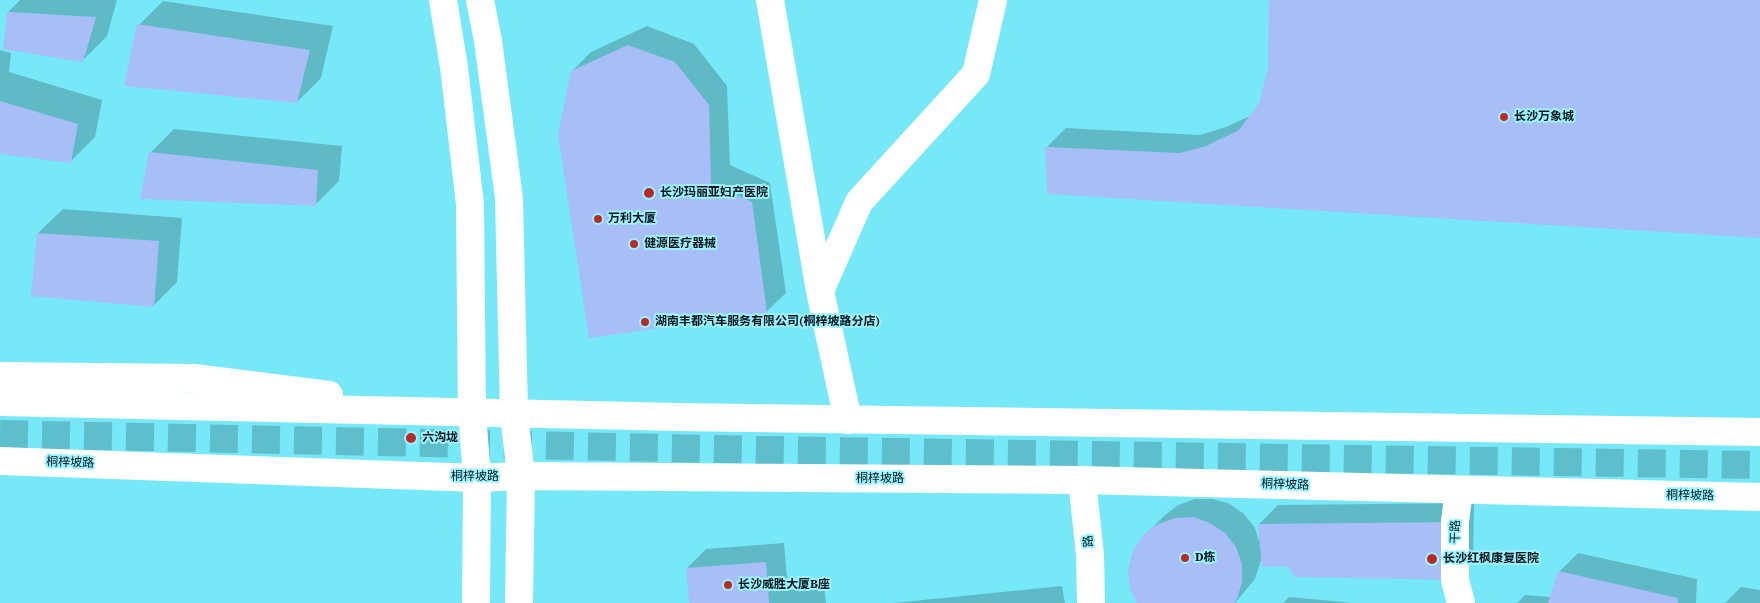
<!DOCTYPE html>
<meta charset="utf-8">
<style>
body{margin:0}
canvas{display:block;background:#77e8f7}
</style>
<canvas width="1760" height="603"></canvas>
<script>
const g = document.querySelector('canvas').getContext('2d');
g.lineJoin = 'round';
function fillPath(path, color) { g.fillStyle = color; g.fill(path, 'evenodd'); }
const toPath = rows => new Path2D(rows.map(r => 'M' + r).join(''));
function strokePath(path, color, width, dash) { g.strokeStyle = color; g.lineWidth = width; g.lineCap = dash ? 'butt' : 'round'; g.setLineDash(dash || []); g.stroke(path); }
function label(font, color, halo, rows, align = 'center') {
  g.font = font + ' "Source Serif 4","Noto Sans SC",serif'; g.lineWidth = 4; g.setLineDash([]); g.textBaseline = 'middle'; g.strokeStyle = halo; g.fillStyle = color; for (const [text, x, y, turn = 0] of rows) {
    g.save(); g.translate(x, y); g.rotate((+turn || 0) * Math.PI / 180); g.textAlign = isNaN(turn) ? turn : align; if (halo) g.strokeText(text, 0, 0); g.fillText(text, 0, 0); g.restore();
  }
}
fillPath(toPath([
 [20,0,117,0,107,36,83,60,8,12],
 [1270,0,1760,0,1760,237,1047,147,1066,128,1200,135,1226,127,1252,115,1260,104,1269,68],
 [163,1,333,26,321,78,297,102,139,25],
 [647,26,694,44,727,86,730,165,770,183,786,293,766,312,572,71,591,52],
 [0,50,11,53,9,72,102,100,95,137,71,161,0,153],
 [174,129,342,146,339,181,315,205,150,153],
 [63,209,182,218,177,282,153,306,38,233],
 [1195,499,1213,499,1230,504,1244,514,1255,528,1259,542,1259,524,1278,505,1474,503,1473,560,1454,579,1288,564,1262,557,1255,579,1235,603,1138,603,1145,535,1164,516,1178,505],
 [784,543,788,590,824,588,826,603,690,603,687,568,706,549],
 [1578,553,1697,579,1696,603,1517,603,1525,595,1551,597,1559,572],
 [1062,586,1065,603,893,603],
 [1741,587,1760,590,1760,603,1725,603],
 [1289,597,1354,603,1283,603]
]), '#0003');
fillPath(toPath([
 [1269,0,1760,0,1760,238,1047,194,1045,147,1180,153,1206,146,1239,130,1259,103,1268,68],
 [7,12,96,17,83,62,3,49],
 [137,24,310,50,297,103,124,86],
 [628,45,675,62,709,105,711,184,752,202,767,313,589,338,558,135,571,71],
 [0,101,78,124,71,163,0,154],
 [149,152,318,170,316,206,140,199],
 [37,233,159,241,154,307,31,296],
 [1193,517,1210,523,1225,533,1236,547,1242,564,1242,582,1237,599,1234,603,1137,603,1130,589,1128,570,1133,551,1144,534,1158,524,1175,518],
 [1455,522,1455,580,1295,577,1287,566,1262,567,1258,524],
 [766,562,769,603,689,603,686,568],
 [1558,571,1678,598,1678,603,1548,603]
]), '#a7bef6');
strokePath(toPath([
 [0,434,760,450,1760,465]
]), '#5fbecb', 28, [28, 14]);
strokePath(toPath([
 [770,0,820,291,848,420],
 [820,291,859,202,976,74,993,0],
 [1082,480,1090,555,1091,603],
 [1459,490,1455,522,1455,580,1461,603]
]), '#fff', 28);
strokePath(toPath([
 [443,0,454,67,470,204,472,413,477,478,476,603],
 [480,0,488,41,509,198,514,414,521,476,519,603]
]), '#fff', 28);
strokePath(toPath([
 [0,376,194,378,329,395],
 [0,402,679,417,1760,432],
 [0,461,477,478,521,476,1082,480,1760,497]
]), '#fff', 28);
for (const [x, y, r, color] of [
 [1504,117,5,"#b92a27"],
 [649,193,6,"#b92a27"],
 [598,219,5,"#b92a27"],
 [634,244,5,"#b92a27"],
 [645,322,5,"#b92a27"],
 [411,438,6,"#b92a27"],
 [1185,558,5,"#b92a27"],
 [1432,559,6,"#b92a27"],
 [728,585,5,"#b92a27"]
]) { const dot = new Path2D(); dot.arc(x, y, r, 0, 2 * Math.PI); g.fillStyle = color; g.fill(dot); strokePath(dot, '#9cf2fe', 2); }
label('bold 12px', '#00171b', '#9cf2fe', [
 ["长沙万象城",1514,117],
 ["长沙玛丽亚妇产医院",660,193],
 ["万利大厦",608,219],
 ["健源医疗器械",644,244],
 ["湖南丰都汽车服务有限公司(桐梓坡路分店)",655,322],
 ["六沟垅",422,438],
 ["D栋",1195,558],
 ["长沙红枫康复医院",1443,559],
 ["长沙威胜大厦B座",738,585]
], 'left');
label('12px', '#00171b', '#9cf2fe', [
 ["桐梓坡路",70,463,2],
 ["桐梓坡路",475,477],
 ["桐梓坡路",880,479],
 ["桐梓坡路",1285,485,2],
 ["桐梓坡路",1690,496,1],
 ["干路",1456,532,-88],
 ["路",1089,541,-96]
]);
</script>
